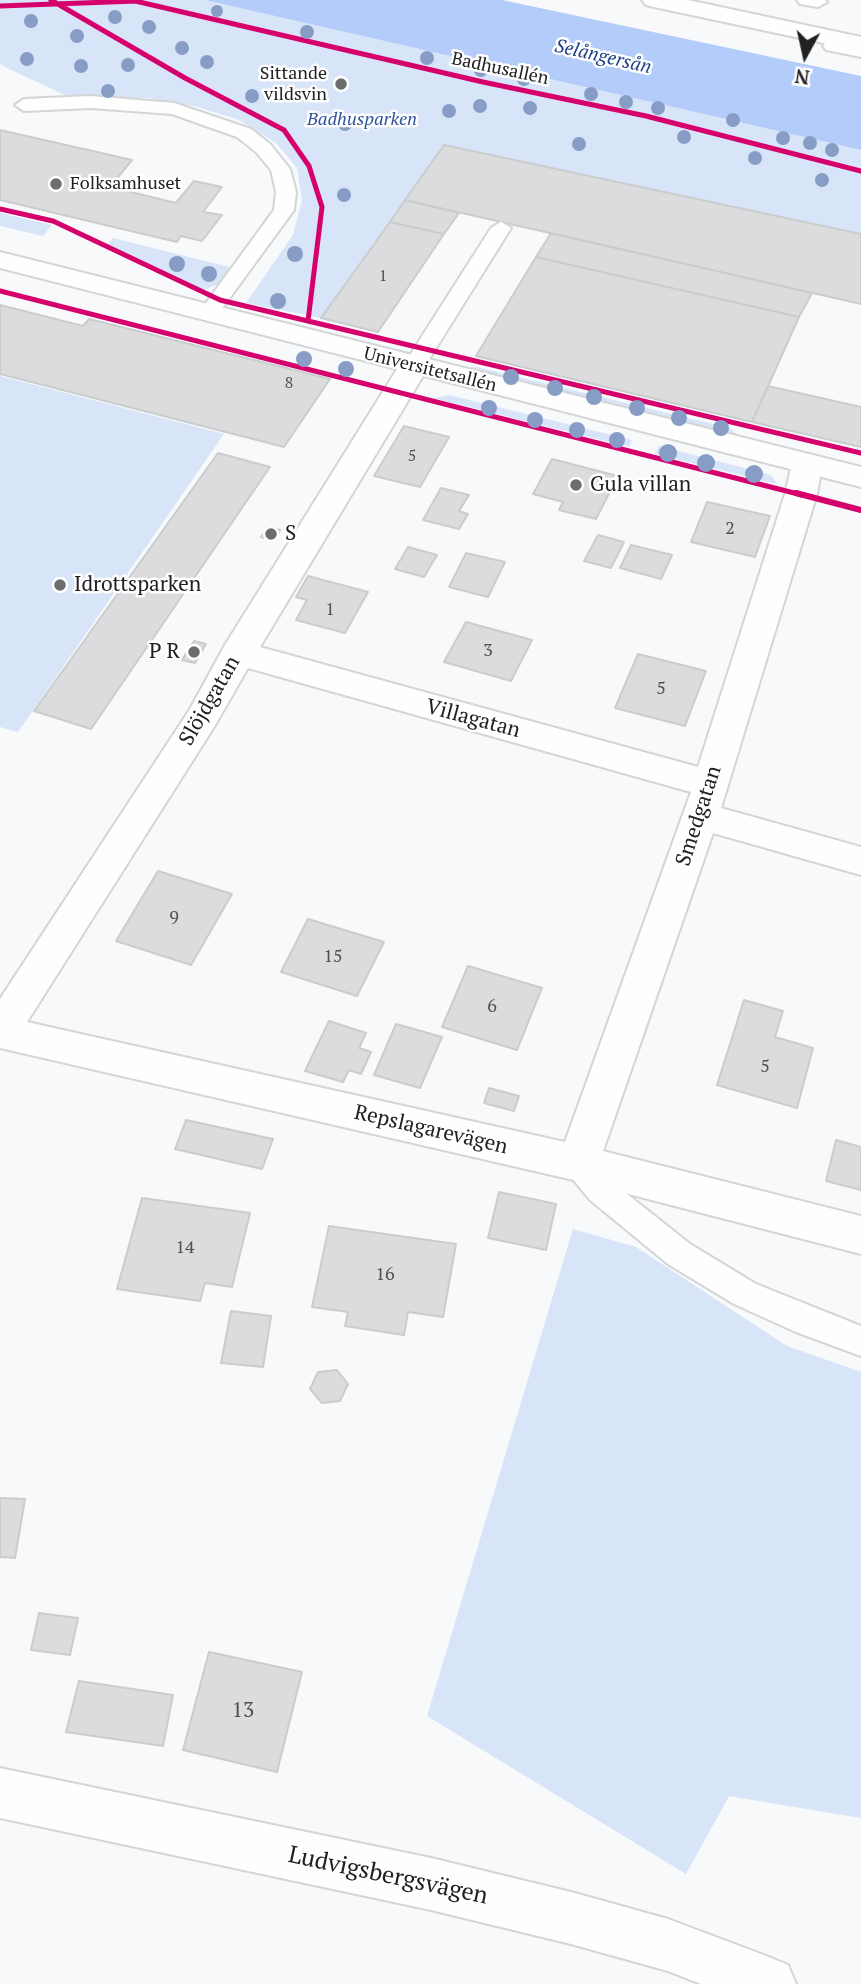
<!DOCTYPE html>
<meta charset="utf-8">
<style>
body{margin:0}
#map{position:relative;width:861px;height:1984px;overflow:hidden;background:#f7f9fb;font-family:"PT Serif",serif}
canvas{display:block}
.north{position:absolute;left:770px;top:21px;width:70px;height:70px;-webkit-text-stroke:5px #fff;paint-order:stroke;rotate:188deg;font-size:19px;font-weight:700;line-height:28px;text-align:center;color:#212123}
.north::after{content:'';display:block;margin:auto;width:24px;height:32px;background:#212123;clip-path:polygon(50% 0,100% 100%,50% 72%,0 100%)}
</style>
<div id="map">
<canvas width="861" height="1984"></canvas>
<div class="north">N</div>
</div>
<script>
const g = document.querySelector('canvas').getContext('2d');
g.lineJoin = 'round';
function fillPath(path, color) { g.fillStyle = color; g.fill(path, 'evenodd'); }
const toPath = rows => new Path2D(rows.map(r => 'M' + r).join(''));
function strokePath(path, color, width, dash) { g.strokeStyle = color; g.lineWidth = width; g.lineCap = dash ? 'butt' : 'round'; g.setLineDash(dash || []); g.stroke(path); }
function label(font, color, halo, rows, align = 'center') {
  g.font = font + ' "PT Serif",serif'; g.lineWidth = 5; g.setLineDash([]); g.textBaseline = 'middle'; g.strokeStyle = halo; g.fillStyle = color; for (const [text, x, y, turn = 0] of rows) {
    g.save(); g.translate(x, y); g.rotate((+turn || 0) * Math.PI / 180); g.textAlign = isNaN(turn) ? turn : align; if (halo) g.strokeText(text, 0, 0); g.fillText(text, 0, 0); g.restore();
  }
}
fillPath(toPath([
 [0,0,205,0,861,150,861,234,444,145,321,318,246,303,293,235,302,200,297,168,276,143,239,120,198,107,148,98,69,97,3,66,0,64],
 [0,213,52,225,43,236,0,226],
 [113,238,233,268,221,283,204,290,107,246],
 [477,367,730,428,741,438,462,368],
 [0,376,224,434,18,732,0,727],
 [449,395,632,440,629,447,433,398],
 [659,446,771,475,777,484,655,454],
 [573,1229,636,1247,787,1346,861,1372,861,1818,729,1796,686,1874,427,1716]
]), '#d8e4f8');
fillPath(toPath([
 [205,0,502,0,861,76,861,150]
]), '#b4ccf9');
const building = toPath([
 [0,130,132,160,110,187,176,203,194,181,222,187,203,212,222,215,202,241,181,236,177,242,0,200,0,130],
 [444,145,861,234,861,304,405,200,444,145],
 [405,200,459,213,444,234,390,222,405,200],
 [390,222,444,234,378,332,321,318,390,222],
 [551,233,812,293,799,317,536,257,551,233],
 [536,257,799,317,752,422,476,356,536,257],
 [0,305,83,326,89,319,330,379,284,447,0,374,0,305],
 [768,386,861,407,861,447,752,422,768,386],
 [404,426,449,437,420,487,374,476,404,426],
 [218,453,270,467,91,729,34,711,218,453],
 [552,459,618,476,596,519,559,510,563,502,533,494,552,459],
 [441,488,469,495,459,511,468,514,459,529,423,520,441,488],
 [707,502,770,516,755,557,691,542,707,502],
 [268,527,280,530,274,540,261,537,268,527],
 [598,535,624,542,611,568,584,561,598,535],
 [631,545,672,555,661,579,620,568,631,545],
 [408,547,437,555,424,577,395,569,408,547],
 [466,553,505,562,488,597,449,587,466,553],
 [308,576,368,592,345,633,296,620,307,600,296,597,308,576],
 [466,622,532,640,511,681,444,662,466,622],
 [194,641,206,644,195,663,182,660,194,641],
 [638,654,706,671,685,726,615,708,638,654],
 [158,871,232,894,191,965,116,941,158,871],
 [308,919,384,942,357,996,281,972,308,919],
 [468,966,542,988,517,1050,442,1027,468,966],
 [744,1000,783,1011,775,1037,813,1048,797,1108,717,1085,744,1000],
 [329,1021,366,1033,359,1048,371,1052,361,1074,349,1070,343,1082,305,1071,329,1021],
 [396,1024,442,1037,420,1088,374,1075,396,1024],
 [489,1088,519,1096,514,1111,484,1103,489,1088],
 [186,1120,273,1139,262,1169,175,1149,186,1120],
 [836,1140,861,1147,861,1190,826,1181,836,1140],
 [499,1192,556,1204,546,1250,488,1238,499,1192],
 [142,1198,250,1213,232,1287,205,1283,200,1301,117,1289,142,1198],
 [329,1226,456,1244,443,1317,408,1312,404,1335,345,1326,348,1312,312,1307,329,1226],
 [231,1311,271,1316,263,1367,221,1363,231,1311],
 [337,1370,348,1384,340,1401,322,1403,310,1389,318,1372,337,1370],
 [0,1498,25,1499,15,1558,0,1557,0,1498],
 [39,1613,78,1618,70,1655,31,1650,39,1613],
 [209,1652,302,1672,277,1772,183,1750,209,1652],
 [79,1681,173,1695,163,1746,66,1732,79,1681]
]);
fillPath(building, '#dcdcde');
strokePath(building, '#cacccd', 2);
const lane = toPath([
 [797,0,825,0,827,2,818,7,800,4,797,0],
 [832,41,861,47,861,57,826,50,823,46,826,42,832,41],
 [91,96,174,103,251,129,270,144,290,169,296,192,294,210,215,318,208,320,198,314,274,210,276,192,271,170,256,152,237,137,172,114,91,108,24,111,15,105,24,99,91,96],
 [501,222,511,228,425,366,422,371,406,371,403,366,491,228,501,222],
 [578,1150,589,1154,612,1182,690,1244,756,1284,861,1326,861,1356,796,1332,734,1304,668,1264,590,1200,567,1172,563,1163,567,1154,578,1150]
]);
const street = toPath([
 [642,0,688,0,861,37,861,51,654,7,646,5,642,0],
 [414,357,424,360,429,366,260,647,698,767,785,494,792,464,796,457,807,454,818,457,822,464,817,494,721,808,861,847,861,875,713,833,603,1151,861,1216,861,1254,578,1181,0,1048,0,999,190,709,225,645,399,366,404,360,414,357],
 [248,668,691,792,565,1142,27,1022,214,727,248,668],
 [0,1768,431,1858,571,1892,668,1919,769,1957,788,1965,796,1984,701,1984,668,1971,571,1944,431,1910,0,1818,0,1768]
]);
const secondary = toPath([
 [0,252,861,467,861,487,0,268,0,252]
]);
strokePath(lane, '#d3d5d6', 4);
strokePath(street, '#d3d5d6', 4);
strokePath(secondary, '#d3d5d6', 4);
fillPath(lane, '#fefefe');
fillPath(street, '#fefefe');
fillPath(secondary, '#fefefe');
strokePath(toPath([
 [51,0,185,78,284,130,309,166,322,207,308,321],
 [131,0,483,82,646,116,861,171],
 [0,6,137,1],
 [0,209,53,221,220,300,861,453],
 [0,291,802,495]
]), '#d6006c', 5);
strokePath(toPath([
 [796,493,861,510]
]), '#d6006c', 6);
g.fillStyle = '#889dc6';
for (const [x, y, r] of [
 [217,11,6],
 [115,17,7],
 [31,21,7],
 [149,27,7],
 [307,32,7],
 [77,36,7],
 [182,48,7],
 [427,58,7],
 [27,59,7],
 [207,62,7],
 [128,65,7],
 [81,66,7],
 [481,70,7],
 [524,79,7],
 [108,91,7],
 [591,94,7],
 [252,96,7],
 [626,102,7],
 [480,106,7],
 [530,108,7],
 [658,108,7],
 [449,111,7],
 [733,120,7],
 [345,124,7],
 [684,137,7],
 [783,138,7],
 [810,143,7],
 [579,144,7],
 [832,150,7],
 [755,158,7],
 [822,180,7],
 [344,195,7],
 [295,254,8],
 [177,264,8],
 [209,274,8],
 [278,301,8],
 [304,359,8],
 [346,369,8],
 [511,377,8],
 [555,388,8],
 [594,397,8],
 [489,408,8],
 [637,408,8],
 [679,418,8],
 [535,420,8],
 [721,428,8],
 [577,430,8],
 [617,440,8],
 [668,453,9],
 [706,463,9],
 [754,474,9]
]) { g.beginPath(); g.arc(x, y, r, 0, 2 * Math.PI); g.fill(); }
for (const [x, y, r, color] of [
 [341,84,7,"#6c6d6f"],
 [56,184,7,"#6c6d6f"],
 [576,485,7,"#6c6d6f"],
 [271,534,7,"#6c6d6f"],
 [60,585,7,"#6c6d6f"],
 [194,652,7,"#6c6d6f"]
]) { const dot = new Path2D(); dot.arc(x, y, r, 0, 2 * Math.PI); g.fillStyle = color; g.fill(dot); strokePath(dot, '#fff', 2.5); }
label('16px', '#505052', null, [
 ["1",383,276],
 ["8",289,383],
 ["5",412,456]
]);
label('18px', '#212123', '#fff', [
 ["Badhusallén",500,69,12],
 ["Universitetsallén",430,370,14]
]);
label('18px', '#212123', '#fff', [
 ["Sittande",327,74],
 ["vildsvin",327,95],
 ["Folksamhuset",70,184,"left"]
], 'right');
label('italic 18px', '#2e519b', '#fff', [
 ["Badhusparken",362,120]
]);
label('18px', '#505052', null, [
 ["2",730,529],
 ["1",330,610],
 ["3",488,651],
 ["5",661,689],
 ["9",174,918],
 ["15",333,957],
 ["6",492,1007],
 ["5",765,1067],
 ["14",185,1248],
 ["16",385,1275]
]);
label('italic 19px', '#1e4088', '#fff', [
 ["Selångersån",603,57,13]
]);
label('21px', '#212123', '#fff', [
 ["Gula villan",590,485],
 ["S",285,534],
 ["Idrottsparken",74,585],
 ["P R",180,652,"right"]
], 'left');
label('21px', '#212123', '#fff', [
 ["Slöjdgatan",210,701,-60],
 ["Villagatan",473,719,15],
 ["Smedgatan",699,816,-72],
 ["Repslagarevägen",431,1130,13]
]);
label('21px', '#505052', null, [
 ["13",243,1711]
]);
label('24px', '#212123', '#fff', [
 ["Ludvigsbergsvägen",388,1876,12]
]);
</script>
